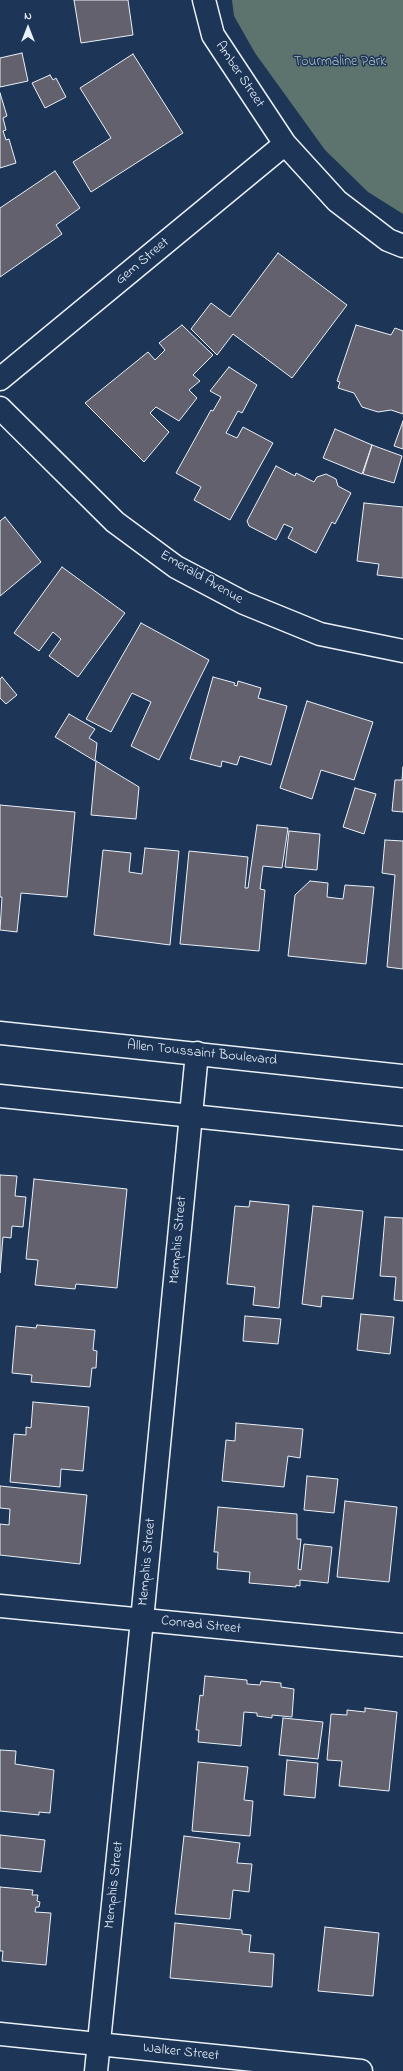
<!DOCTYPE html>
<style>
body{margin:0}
#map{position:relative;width:403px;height:2071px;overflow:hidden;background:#1d3557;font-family:"Indie Flower",sans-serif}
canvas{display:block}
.north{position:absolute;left:8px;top:8px;width:40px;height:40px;-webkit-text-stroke:3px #1d3557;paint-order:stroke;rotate:0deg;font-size:11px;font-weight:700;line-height:16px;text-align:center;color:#e8f1f8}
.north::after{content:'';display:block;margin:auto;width:14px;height:18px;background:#e8f1f8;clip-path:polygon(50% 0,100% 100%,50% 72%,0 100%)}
</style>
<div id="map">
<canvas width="403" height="2071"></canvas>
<div class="north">N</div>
</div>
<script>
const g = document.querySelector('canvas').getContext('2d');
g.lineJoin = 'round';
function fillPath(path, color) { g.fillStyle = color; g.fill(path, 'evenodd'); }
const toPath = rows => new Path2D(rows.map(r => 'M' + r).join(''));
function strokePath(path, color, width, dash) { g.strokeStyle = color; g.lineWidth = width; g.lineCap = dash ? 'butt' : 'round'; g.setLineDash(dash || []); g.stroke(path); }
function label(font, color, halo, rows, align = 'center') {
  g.font = font + ' "Indie Flower",sans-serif'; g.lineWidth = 3; g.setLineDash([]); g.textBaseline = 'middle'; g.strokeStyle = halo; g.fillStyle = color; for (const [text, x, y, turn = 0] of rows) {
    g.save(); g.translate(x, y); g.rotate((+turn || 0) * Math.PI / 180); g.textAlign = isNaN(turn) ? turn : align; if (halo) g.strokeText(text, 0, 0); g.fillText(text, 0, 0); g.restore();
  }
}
fillPath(toPath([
 [232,0,403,0,403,214,368,192,325,150,255,53,234,16]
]), '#5d736e');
const building = toPath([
 [74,0,128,0,133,35,81,43,74,0],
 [22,53,28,81,0,87,0,58,22,53],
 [133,54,183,133,91,192,73,162,111,138,80,88,133,54],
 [50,75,53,80,56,78,66,97,45,108,32,83,50,75],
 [0,93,7,116,3,118,6,130,3,131,6,140,9,139,16,163,0,168,0,93],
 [55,171,80,208,56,225,62,234,0,277,0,208,55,171],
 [278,253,347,305,292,378,233,334,217,355,191,329,211,303,230,317,278,253],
 [182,325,213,355,193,375,200,381,189,390,197,398,179,421,156,407,150,413,169,432,144,462,85,403,148,352,155,360,165,350,159,343,182,325],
 [356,325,391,335,395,328,403,331,403,414,391,410,378,412,362,407,354,393,338,388,340,382,337,381,356,325],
 [229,367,257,385,242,413,238,411,226,433,237,438,243,427,273,443,230,520,194,500,201,487,176,473,211,410,213,411,221,397,210,391,229,367],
 [403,421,403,449,394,446,403,421],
 [335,429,372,445,362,474,323,458,335,429],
 [372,445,402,456,394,483,363,474,372,445],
 [276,466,295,476,296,473,314,482,317,477,326,474,336,479,338,486,351,493,335,524,332,522,316,553,288,538,293,528,284,524,276,540,249,526,247,521,276,466],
 [364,503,403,507,403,578,377,575,379,564,357,561,364,503],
 [5,517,41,562,0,596,0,521,5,517],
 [62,567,125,613,78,677,49,656,61,639,53,632,39,651,14,633,62,567],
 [141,623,209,660,159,760,131,746,151,702,132,693,111,732,86,719,141,623],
 [2,677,17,695,6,704,0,698,0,679,2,677],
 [213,677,235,683,234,685,237,686,238,681,261,688,258,698,287,706,271,765,240,756,237,765,222,761,221,767,190,759,213,677],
 [307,701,373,722,354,780,321,770,312,799,280,788,307,701],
 [69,714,95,729,89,738,97,743,95,761,55,737,69,714],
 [96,761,139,787,136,819,91,815,96,761],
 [403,767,403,812,392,811,395,780,402,780,403,767],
 [355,788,376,794,364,834,343,827,355,788],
 [0,805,75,812,67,897,21,893,17,932,0,930,2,897,0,897,0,805],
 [257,825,288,828,282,868,263,866,260,889,265,890,259,951,180,944,189,851,248,857,245,888,248,888,257,825],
 [289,831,320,834,317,870,285,867,289,831],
 [385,840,403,841,403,969,387,967,395,875,382,873,385,840],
 [145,848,179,851,170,945,94,935,103,850,131,853,129,872,142,874,145,848],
 [310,881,328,883,327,897,343,899,345,885,374,887,366,964,288,956,295,895,310,881],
 [0,1175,17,1176,15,1196,26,1197,23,1227,12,1226,11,1238,3,1237,0,1273,0,1175],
 [34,1179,127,1189,117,1288,76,1284,75,1289,35,1285,38,1260,26,1259,34,1179],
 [250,1201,289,1205,279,1308,253,1305,255,1287,227,1284,235,1206,249,1207,250,1201],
 [313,1206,363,1211,353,1299,322,1296,321,1307,302,1304,313,1206],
 [385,1217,403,1218,403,1301,394,1300,396,1277,380,1276,385,1217],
 [361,1314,394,1317,390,1354,357,1350,361,1314],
 [245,1316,281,1319,278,1344,243,1341,245,1316],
 [37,1325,95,1330,93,1350,97,1351,96,1368,92,1368,90,1387,31,1382,32,1375,12,1373,16,1326,36,1328,37,1325],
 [33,1402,89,1407,83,1471,61,1469,60,1487,10,1482,14,1434,26,1435,26,1427,31,1428,33,1402],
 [236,1423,303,1429,300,1458,288,1456,284,1487,222,1481,226,1440,235,1441,236,1423],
 [307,1476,338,1479,334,1513,304,1510,307,1476],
 [0,1486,87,1495,80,1564,0,1555,0,1524,9,1525,10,1509,0,1508,0,1486],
 [345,1501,397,1507,389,1582,337,1577,345,1501],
 [218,1507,297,1514,297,1539,301,1539,298,1569,301,1570,304,1544,332,1547,328,1583,300,1580,300,1586,296,1585,296,1587,249,1583,250,1572,217,1569,218,1552,214,1552,218,1507],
 [205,1676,247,1680,247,1684,260,1685,261,1681,281,1683,281,1687,294,1689,292,1717,272,1715,272,1718,257,1716,257,1713,244,1712,241,1746,198,1742,199,1730,196,1730,200,1695,203,1696,205,1676],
 [365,1708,397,1712,389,1791,339,1786,342,1761,327,1760,331,1714,347,1715,347,1710,365,1712,365,1708],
 [283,1718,323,1722,318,1759,279,1755,283,1718],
 [0,1750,16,1751,15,1764,54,1770,50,1813,39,1812,39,1815,0,1811,0,1750],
 [287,1760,318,1763,315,1798,284,1795,287,1760],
 [198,1762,248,1767,244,1800,253,1801,250,1836,192,1831,198,1762],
 [0,1835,45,1840,41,1872,0,1868,0,1835],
 [184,1836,240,1843,237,1863,252,1864,249,1892,233,1890,230,1919,175,1914,184,1836],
 [0,1887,33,1890,32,1895,38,1895,37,1901,40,1902,39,1907,36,1907,35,1912,51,1913,46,1965,2,1961,3,1951,0,1951,0,1887],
 [175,1923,242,1930,242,1934,251,1935,249,1952,274,1954,272,1987,170,1978,175,1923],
 [325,1927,379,1933,373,1996,318,1991,325,1927]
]);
fillPath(building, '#62616d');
strokePath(building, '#e8f1f8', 1);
const minor = toPath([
 [204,0,213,35,285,144,337,201,388,240,403,246],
 [0,379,285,144],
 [0,408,115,522,176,567,244,603,320,634,403,651],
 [0,1606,403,1645],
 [0,2034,361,2071],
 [96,2071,142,1620,197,1053]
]);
const major = toPath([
 [0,1033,403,1076],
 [0,1096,403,1138]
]);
strokePath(minor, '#e8f1f8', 25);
strokePath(major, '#e8f1f8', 25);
strokePath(minor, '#1d3557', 22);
strokePath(major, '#1d3557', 22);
label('14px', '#b0bfc1', '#1d3557', [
 ["Tourmaline Park",340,63]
]);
label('14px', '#e8f1f8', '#1d3557', [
 ["Amber Street",239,75,56],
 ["Gem Street",143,262,-40],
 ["Emerald Avenue",201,578,30],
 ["Allen Toussaint Boulevard",202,1054,6],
 ["Memphis Street",179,1240,-85],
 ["Memphis Street",148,1562,-85],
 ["Conrad Street",201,1626,6],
 ["Memphis Street",115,1885,-84],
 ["Walker Street",181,2053,6]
]);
</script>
